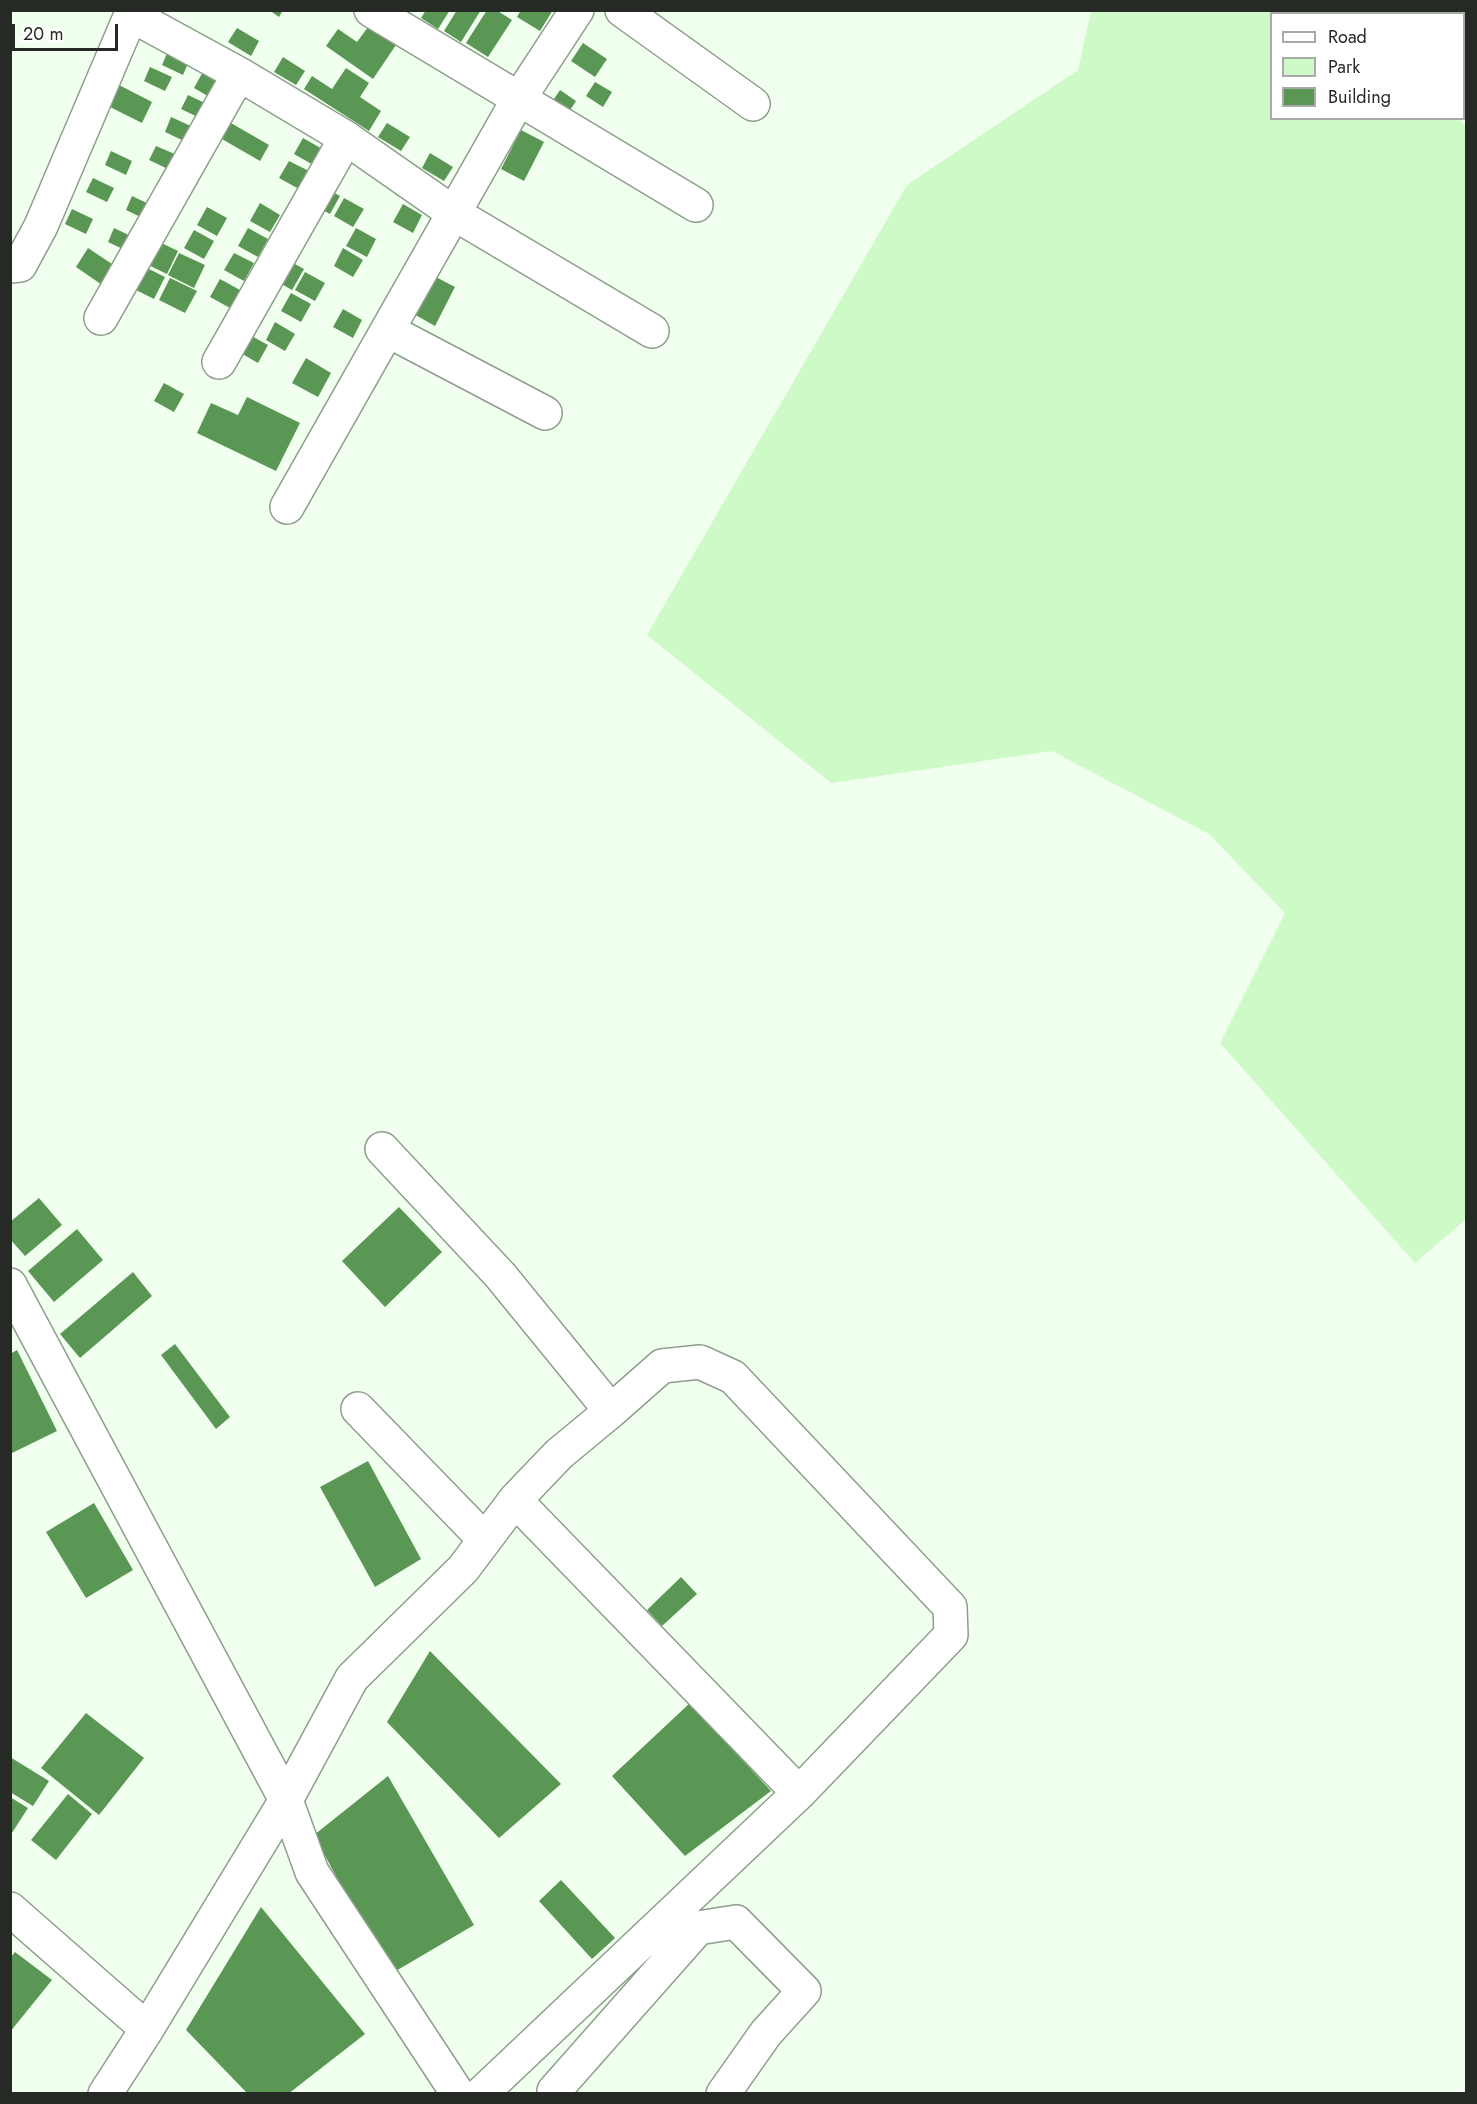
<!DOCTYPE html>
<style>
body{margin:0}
#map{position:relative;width:1477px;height:2104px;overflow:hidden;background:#f1ffef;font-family:Jost,sans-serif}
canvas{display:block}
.frame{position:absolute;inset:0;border:12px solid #252b24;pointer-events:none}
.legend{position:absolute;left:1270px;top:12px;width:195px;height:108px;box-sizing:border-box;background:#fff;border:2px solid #a8aaa7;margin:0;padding:8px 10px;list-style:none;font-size:18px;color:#252b24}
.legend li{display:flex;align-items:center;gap:12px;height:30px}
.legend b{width:30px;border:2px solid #a8aaa7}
.scale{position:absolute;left:12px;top:24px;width:106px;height:27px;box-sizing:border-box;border:3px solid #252b24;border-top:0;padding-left:8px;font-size:18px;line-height:21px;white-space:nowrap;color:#252b24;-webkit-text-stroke:4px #fff;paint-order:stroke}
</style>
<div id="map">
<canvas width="1477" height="2104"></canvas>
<div class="frame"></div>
<ul class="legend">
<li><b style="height:8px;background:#fff"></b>Road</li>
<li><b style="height:16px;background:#cdfac7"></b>Park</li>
<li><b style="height:16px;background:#5a9654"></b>Building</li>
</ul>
<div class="scale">20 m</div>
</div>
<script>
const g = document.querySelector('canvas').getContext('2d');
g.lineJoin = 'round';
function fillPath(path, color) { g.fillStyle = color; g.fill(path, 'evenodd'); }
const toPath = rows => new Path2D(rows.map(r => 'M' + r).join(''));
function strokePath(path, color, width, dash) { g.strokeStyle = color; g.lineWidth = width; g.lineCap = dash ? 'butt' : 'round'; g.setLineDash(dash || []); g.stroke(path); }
fillPath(toPath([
 [1351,11,1360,13,1272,14,1272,118,1458,118,1466,127,1466,1219,1415,1263,1220,1043,1285,913,1209,834,1052,751,831,783,647,635,907,185,1078,70,1091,11]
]), '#cdfac7');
fillPath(toPath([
 [1404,11,1466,11,1466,99,1464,98,1464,14,1414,13]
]), '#98d791');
fillPath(toPath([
 [269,10,283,10,279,17],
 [426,10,450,10,438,29,421,18],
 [457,10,481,10,461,42,444,31],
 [487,10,496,10,512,20,488,57,466,43],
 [521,10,553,10,540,31,517,17],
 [371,23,398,42,373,79,326,46,338,29,357,42],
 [237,28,259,41,251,56,228,42],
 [583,43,607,59,595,77,571,61],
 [168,51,189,61,183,75,162,65],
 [283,57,305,71,296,85,274,72],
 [150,67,172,77,165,91,144,81],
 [205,68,230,83,218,102,194,88],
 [346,68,369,83,360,97,381,111,369,131,304,89,312,76,332,89],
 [595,82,612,92,603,107,586,96],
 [119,85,152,102,142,123,108,106],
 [560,90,576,101,567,115,550,105],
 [188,95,209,105,202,119,181,109],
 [171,117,193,127,186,142,165,132],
 [224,119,269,145,260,161,215,135],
 [387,123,410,137,401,151,378,137],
 [521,130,544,142,524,181,501,169],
 [303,138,324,150,315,166,294,154],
 [156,146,177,155,170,170,149,160],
 [111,151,132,161,126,175,105,165],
 [430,153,453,167,444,181,422,168],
 [289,161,309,171,299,189,279,178],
 [93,178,114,188,107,202,86,192],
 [320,185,340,196,330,214,310,203],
 [132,196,153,206,147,220,126,210],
 [344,198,364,209,353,227,334,216],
 [260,203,280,215,270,232,250,221],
 [403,204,422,215,413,233,393,222],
 [207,207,227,218,217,236,197,225],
 [72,209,93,219,86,234,65,224],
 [114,228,135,238,129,252,108,242],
 [248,228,268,239,258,257,238,246],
 [356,228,376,239,367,257,346,246],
 [194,230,214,241,204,259,184,248],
 [151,238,178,251,167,274,140,261],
 [88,248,118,268,105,287,76,267],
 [343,248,363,260,353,277,334,266],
 [179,253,205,265,194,288,168,275],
 [234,253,254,263,244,281,224,270],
 [282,257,304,269,292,290,271,278],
 [139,264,165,277,154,299,128,286],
 [305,272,325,283,315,301,295,290],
 [432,275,455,287,435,326,412,313],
 [170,278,197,291,185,313,159,300],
 [220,279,240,290,230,308,210,297],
 [291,293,311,304,301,322,281,311],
 [343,309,362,320,353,338,333,327],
 [275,322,295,334,285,351,266,340],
 [248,334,268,345,258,363,239,352],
 [306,358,331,373,318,397,292,383],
 [164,383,184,394,174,412,154,401],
 [247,397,300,423,276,471,197,433,211,403,238,415],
 [39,1198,62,1225,25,1256,10,1239,10,1222],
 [399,1207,442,1252,385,1307,342,1261],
 [77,1229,103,1260,54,1302,28,1271],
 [133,1272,152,1296,80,1358,60,1334],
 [175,1344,230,1417,216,1429,161,1355],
 [17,1350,57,1431,10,1454,10,1354],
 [368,1461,421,1559,375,1587,320,1487],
 [94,1503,133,1570,86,1598,46,1532],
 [681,1577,697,1594,662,1626,647,1610],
 [430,1651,561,1784,499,1838,387,1722],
 [690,1703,771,1791,685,1856,612,1776],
 [86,1713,144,1758,99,1815,41,1768],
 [10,1757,49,1781,33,1806,10,1792],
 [388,1776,474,1925,389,1975,314,1835],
 [68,1794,92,1814,56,1860,31,1840],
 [10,1797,28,1808,10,1836],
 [561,1880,615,1938,592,1959,539,1901],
 [261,1907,365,2034,288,2094,248,2094,186,2030],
 [15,1952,52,1980,10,2032,10,1958]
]), '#5a9654');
const minor = toPath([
 [371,10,696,205],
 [622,10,753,104],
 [131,15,239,74,346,138,455,214,652,331],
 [10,266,20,265,41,226,133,10],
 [101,318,239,74],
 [389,331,545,413],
 [219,362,346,138],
 [287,507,518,100,577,10],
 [10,1285,286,1800,312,1872,458,2094],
 [358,1409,485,1540],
 [515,1500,799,1793],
 [10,1909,147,2029],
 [554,2091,698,1928,736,1922,804,1991,766,2033,723,2094],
 [105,2094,147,2029,286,1800,352,1678,463,1569,515,1500,559,1454,611,1411,500,1275,382,1149],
 [481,2094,799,1793,951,1635,950,1607,733,1377,700,1362,662,1366,611,1411]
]);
strokePath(minor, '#8e9e8c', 36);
strokePath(minor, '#fff', 33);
</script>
